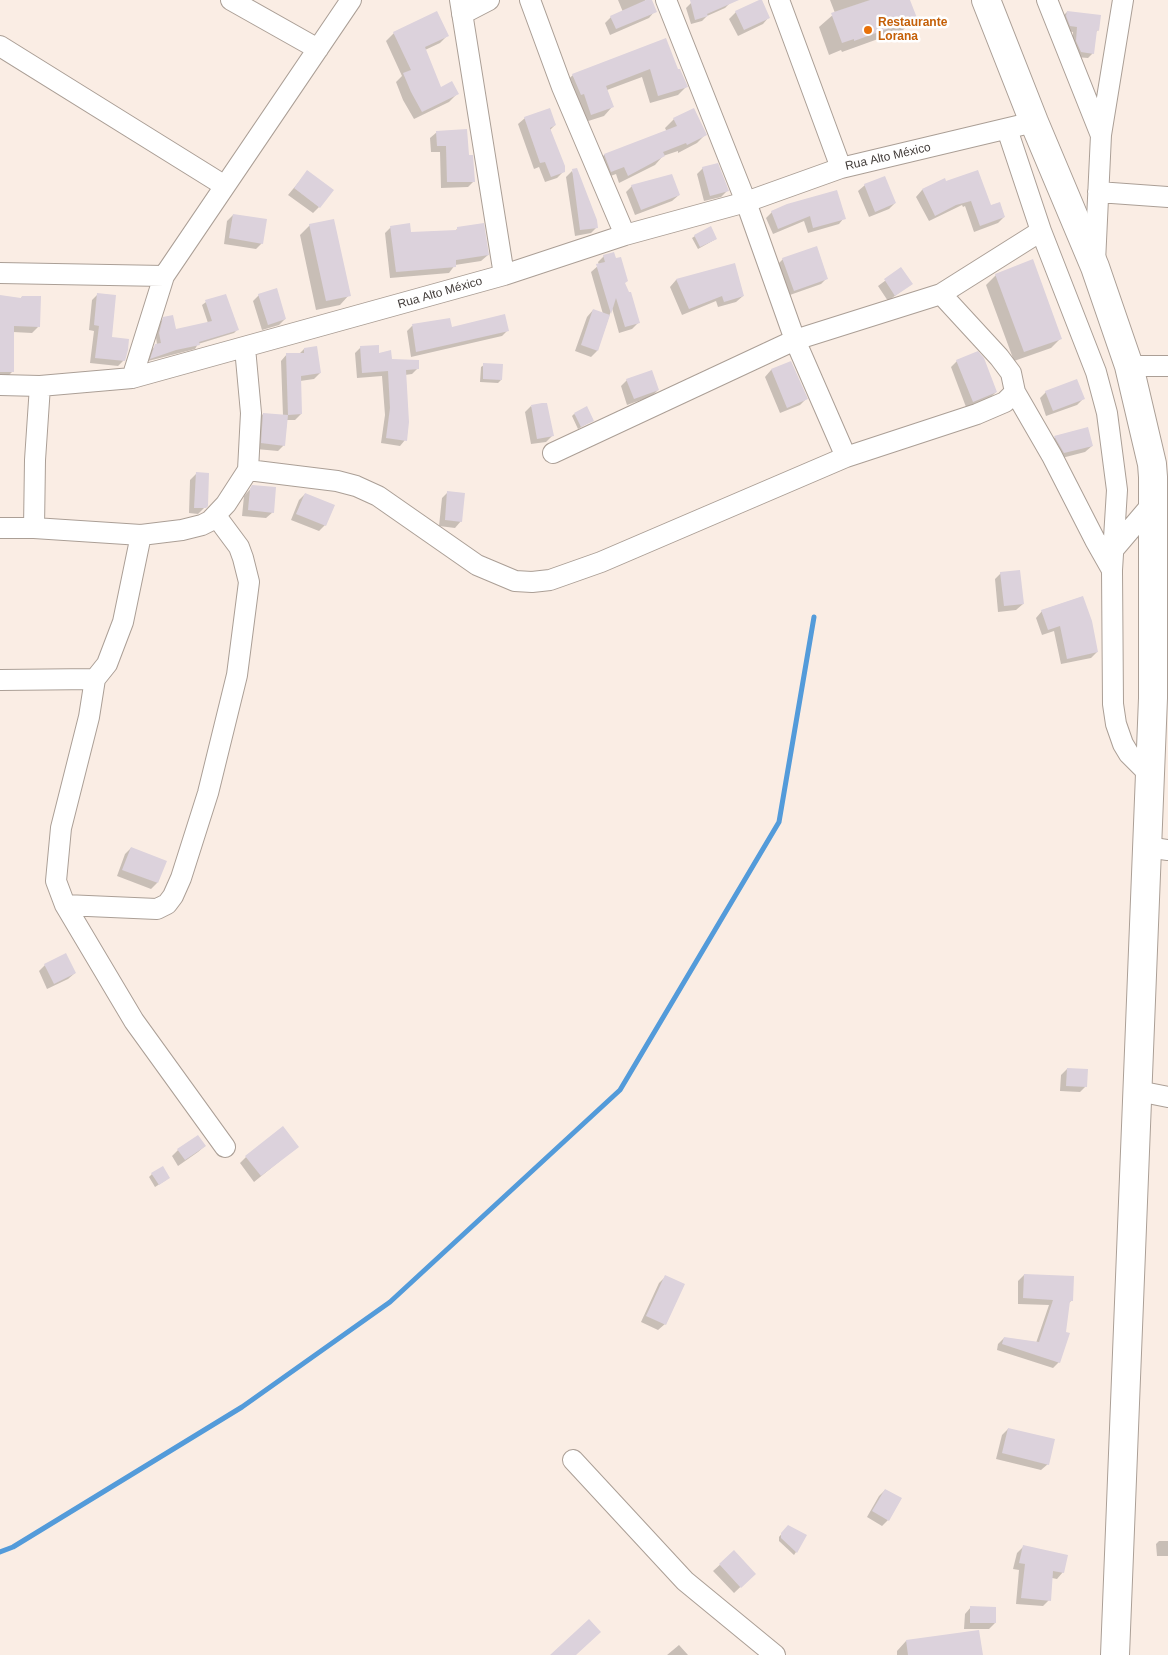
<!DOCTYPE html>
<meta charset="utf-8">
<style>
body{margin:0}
canvas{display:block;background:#faede4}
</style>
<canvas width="1168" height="1655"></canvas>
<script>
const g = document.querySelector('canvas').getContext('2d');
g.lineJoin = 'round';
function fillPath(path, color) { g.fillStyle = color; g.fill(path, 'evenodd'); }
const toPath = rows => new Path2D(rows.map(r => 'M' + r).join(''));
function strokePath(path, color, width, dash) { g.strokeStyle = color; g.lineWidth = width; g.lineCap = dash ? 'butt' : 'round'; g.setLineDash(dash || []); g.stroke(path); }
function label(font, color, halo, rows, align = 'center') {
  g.font = font + ' Arial,sans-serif'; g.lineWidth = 5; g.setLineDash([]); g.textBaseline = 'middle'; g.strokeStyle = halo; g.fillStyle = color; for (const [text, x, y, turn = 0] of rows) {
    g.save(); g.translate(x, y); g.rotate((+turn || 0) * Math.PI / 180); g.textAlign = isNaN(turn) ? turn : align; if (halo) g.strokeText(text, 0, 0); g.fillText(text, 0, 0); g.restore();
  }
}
fillPath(toPath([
 [618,0,645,0,646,2,651,0,655,11,649,18,610,35,605,23,611,17,623,12],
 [700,0,729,0,730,3,725,8,707,16,702,21,691,24,686,8,691,3],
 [830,0,909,0,915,18,903,30,842,52,841,50,829,55,819,27,835,13],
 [760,1,769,17,763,24,738,36,729,19,736,12],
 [1067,12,1098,30,1096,32,1093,53,1088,58,1076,57,1072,46,1073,32,1065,31,1062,17],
 [394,33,448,35,440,43,425,50,440,89,457,94,449,102,414,119,403,100,396,82,402,76,386,41],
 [665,40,677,71,686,87,678,95,650,103,642,77,607,90,612,107,604,116,582,123,564,83,573,75],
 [525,118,555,125,550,130,564,171,557,178,545,182,539,167,534,169,518,124],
 [674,119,705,135,697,143,678,153,678,151,663,156,655,165,619,183,616,174,602,179,596,164,604,155,667,132,665,128],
 [437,132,468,157,474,181,468,187,441,188,440,152,431,152,430,138],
 [703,168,727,191,721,197,704,201,697,174],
 [308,171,319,207,313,213,288,195],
 [572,171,597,227,591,233,575,236,566,177],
 [944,180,946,183,990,207,1004,217,998,223,974,232,965,206,963,207,962,205,929,221,916,197,922,190],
 [865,185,895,203,889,209,869,217,858,191],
 [632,186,679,195,672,201,635,215,626,192],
 [772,212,844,218,839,224,808,233,804,221,773,234,766,218],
 [233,215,262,243,256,249,224,244,227,221],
 [310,225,349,295,340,305,316,310,300,235],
 [391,227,410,234,455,231,458,228,488,255,481,261,455,265,449,273,390,278,385,233],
 [695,236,716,239,698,249,692,238],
 [604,256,624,283,639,322,632,329,619,333,612,308,597,351,591,357,575,351,587,317,593,310,603,314,591,272,599,265,598,262],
 [783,259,827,278,821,284,787,296,776,266],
 [734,265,743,296,736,302,718,307,716,301,682,315,670,287,676,280],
 [901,269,911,284,888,301,878,286],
 [996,275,1061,338,1051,348,1014,361,986,285],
 [97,295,111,338,124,360,118,366,90,363,94,331,89,330,92,300],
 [259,295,285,319,279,325,262,330,253,301],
 [0,296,20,299,22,297,38,327,32,333,13,332,12,372,6,378,0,378],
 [206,302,237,330,234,333,198,344,195,349,148,361,152,349,157,345,156,337,160,322,164,318,175,330,208,323,202,305],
 [449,320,450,328,507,331,502,336,411,357,407,331,412,326],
 [361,347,391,360,418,368,412,374,405,375,405,440,400,446,381,443,385,415,382,376,357,378,355,353],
 [304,349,320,373,314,379,300,381,301,414,295,420,287,420,284,445,278,451,256,449,257,420,263,414,283,416,281,361,287,354,299,354],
 [957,361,996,392,990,398,966,407,951,367],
 [791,363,806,399,800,405,780,413,765,377,771,370],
 [484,365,501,380,498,383,480,382,481,367],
 [627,380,658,390,652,396,627,405,621,386],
 [1046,392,1083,399,1077,405,1046,416,1040,398],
 [531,406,552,436,546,442,531,444,525,412],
 [574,414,593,420,578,429,572,416],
 [1055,437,1092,446,1085,452,1058,459,1049,444],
 [196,474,207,505,198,514,189,513,190,480],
 [253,486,273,512,266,518,242,516,244,496],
 [448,492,461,521,455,528,439,526,442,498],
 [305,494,325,525,319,531,291,520,299,500],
 [1001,573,1023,604,1016,610,998,612,995,579],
 [1042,611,1097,652,1091,658,1061,664,1054,631,1042,635,1036,618],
 [131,848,165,861,157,883,151,889,117,876,125,854],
 [45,965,75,973,68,979,47,989,39,971],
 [1067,1069,1086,1086,1080,1092,1060,1091,1061,1075],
 [205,1146,198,1152,178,1166,172,1156,178,1150],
 [297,1147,254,1182,240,1163,246,1157],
 [152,1174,166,1180,155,1187,149,1177],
 [1024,1275,1072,1300,1068,1304,1059,1362,1053,1368,997,1350,998,1344,1004,1338,1036,1343,1049,1305,1018,1304,1018,1281],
 [665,1277,665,1324,658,1330,641,1322,659,1283],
 [1008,1429,1048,1464,1041,1470,996,1459,1002,1435],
 [885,1490,888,1520,882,1526,867,1517,879,1496],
 [788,1526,796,1552,794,1555,779,1541,779,1537],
 [1159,1541,1168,1541,1168,1556,1157,1556,1156,1544],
 [1023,1547,1063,1572,1057,1579,1052,1578,1049,1600,1043,1606,1016,1604,1019,1570,1013,1569,1017,1553],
 [734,1552,754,1574,734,1593,713,1571],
 [971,1607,995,1623,989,1629,964,1629,965,1614],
 [906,1641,982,1655,897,1655,897,1651],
 [679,1645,688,1655,667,1655]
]), '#0003');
strokePath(toPath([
 [0,1552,13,1547,242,1407,390,1302,620,1090,779,822,814,617]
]), '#539bda', 5);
fillPath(toPath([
 [646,0,652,0,657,12,616,29,610,16],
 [690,0,739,0,707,14,708,16,695,20],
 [759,0,762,0,770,18,744,30,735,11],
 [870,0,910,0,917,18,854,41,854,39,842,43,831,13],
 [437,11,449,36,425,47,441,87,452,81,459,94,422,112,411,92,403,73,411,70,393,32],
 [1067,11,1101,15,1099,31,1097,30,1094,54,1081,52,1076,41,1077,27,1070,26,1066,16],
 [666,38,678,69,680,69,688,87,658,96,650,69,606,86,614,107,591,115,584,94,581,95,572,74],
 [550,108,556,125,550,128,565,166,565,172,551,177,545,162,540,163,524,117],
 [694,108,707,135,687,145,686,143,663,152,665,156,628,176,624,167,611,172,604,154,677,126,673,118],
 [467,129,469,155,473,155,475,182,447,182,446,146,437,146,436,131],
 [718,163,729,191,710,196,702,167],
 [577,168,597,220,598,228,580,230,572,169],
 [307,170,334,190,320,208,294,188],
 [978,170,991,205,1000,202,1005,217,980,226,971,201,956,205,935,216,922,189,945,178,946,181],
 [672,174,680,195,641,210,631,185],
 [885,176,896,203,875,212,864,184],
 [837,190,846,219,813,228,810,216,778,229,771,211,787,204],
 [233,214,267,219,263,244,229,238],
 [334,219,351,296,326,301,309,224],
 [410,223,411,232,457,230,457,227,484,223,489,255,456,260,456,267,396,272,390,226],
 [711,226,717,239,700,247,694,235],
 [817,246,828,279,794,291,782,258],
 [614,252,616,258,621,257,628,281,625,283,629,292,631,292,640,323,625,327,616,298,611,314,596,264,605,262,603,255],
 [1033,259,1062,339,1024,352,995,274],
 [735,263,744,296,724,302,722,296,689,309,676,279],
 [901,267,913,284,895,296,884,279],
 [277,288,286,319,268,325,258,294],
 [97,293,116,295,112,337,129,339,128,350,125,361,95,358,99,326,94,325],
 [226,294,239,330,199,342,200,345,176,350,150,359,155,344,161,343,159,333,163,317,173,315,176,329,212,321,205,300],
 [0,295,21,298,22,296,41,296,40,327,14,326,14,372,0,372],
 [593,309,610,315,598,351,581,345],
 [505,314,509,331,416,352,412,324,450,318,452,327],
 [379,345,379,353,391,350,392,359,419,360,419,369,406,370,409,422,407,441,386,438,390,408,388,371,362,373,360,346],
 [317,346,321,373,301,376,302,414,288,415,286,353,304,353,304,348],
 [978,351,984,358,997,392,973,402,956,360],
 [791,361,808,399,787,408,771,369],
 [483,363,503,364,502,380,483,379],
 [652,370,659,390,634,399,626,379],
 [1077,379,1085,399,1053,411,1045,391],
 [542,403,547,403,554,436,537,439,531,405],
 [587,406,594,421,581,427,574,413],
 [263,413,288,415,285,446,261,443],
 [1088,427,1093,446,1064,453,1054,436],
 [196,472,209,473,208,506,206,508,194,508],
 [252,485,276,487,274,513,248,510,250,489],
 [447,491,465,493,462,522,445,520],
 [305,493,335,505,326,526,296,514],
 [1020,570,1024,604,1004,606,1000,572],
 [1083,596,1092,621,1098,652,1067,659,1060,626,1048,630,1041,610],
 [131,847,167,861,158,883,122,870],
 [66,953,76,973,54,984,44,964],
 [1067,1068,1088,1069,1087,1087,1066,1086],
 [283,1126,299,1147,261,1176,245,1156],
 [198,1135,206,1146,185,1160,177,1149],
 [163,1166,170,1178,159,1185,151,1173],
 [1024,1274,1074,1276,1073,1301,1070,1301,1066,1332,1070,1333,1060,1363,1002,1344,1004,1337,1039,1342,1053,1300,1023,1298],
 [665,1275,685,1284,666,1325,646,1316],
 [1008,1428,1055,1439,1049,1465,1002,1453],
 [885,1489,902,1498,889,1521,872,1511],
 [788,1525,807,1535,797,1553,781,1538,781,1533],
 [1023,1545,1068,1555,1064,1573,1053,1571,1051,1601,1021,1598,1025,1564,1019,1563],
 [734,1550,756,1574,741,1588,719,1564],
 [970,1606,996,1607,996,1623,970,1623],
 [589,1619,601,1632,576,1655,550,1655],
 [979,1630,983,1655,908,1655,906,1640]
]), '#dcd2dc');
const minor = toPath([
 [231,0,318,49],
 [460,0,504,275],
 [530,0,562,87,625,235],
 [666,0,746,202,795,340,846,457],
 [779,0,841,168],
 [1047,0,1100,133],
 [462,14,489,0],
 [0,46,225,186],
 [1007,129,1041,231,1096,372,1107,413,1117,490,1112,570,1113,704,1116,724,1123,744,1129,754,1150,775],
 [1098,192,1168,197],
 [1095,262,1101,135,1123,0],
 [0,273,164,276],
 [1129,366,1168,366],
 [132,378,164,276,351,0],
 [0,385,40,386,132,378,504,275,625,235,746,202,841,168,1034,122],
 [1015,392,1052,456,1095,540,1112,570],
 [553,453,795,340,941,294,1041,231],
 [248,470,337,481,356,486,378,496,477,565,515,581,532,582,550,580,601,562,846,457,977,414,1005,402,1015,392,1011,373,999,357,941,294],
 [0,528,34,528,141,535,182,530,202,525,210,521,226,504,248,470,251,413,245,348],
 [34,528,35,460,40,386],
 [1113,550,1153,503],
 [95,679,89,717,61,828,56,881,65,905,134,1021,225,1147],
 [0,680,95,679,107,664,123,622,141,535],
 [1147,847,1168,850],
 [65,905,157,909,167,904,173,896,181,878,208,793,237,675,249,582,243,558,239,547,216,516],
 [1138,1091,1168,1097],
 [573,1460,685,1581,775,1655]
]);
const primary = toPath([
 [986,0,1034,122,1095,267,1129,366,1152,464,1153,477,1153,698,1115,1655]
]);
strokePath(minor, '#ab9f96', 22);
strokePath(primary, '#ab9f96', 30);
strokePath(minor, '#fff', 20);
strokePath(primary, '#fff', 28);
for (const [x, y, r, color] of [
 [868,30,5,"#e8710a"]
]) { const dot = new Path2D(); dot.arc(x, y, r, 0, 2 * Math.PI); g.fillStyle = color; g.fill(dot); strokePath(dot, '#fff', 2); }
label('bold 12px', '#c56008', '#fff', [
 ["Restaurante",878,23],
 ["Lorana",878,37]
], 'left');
label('12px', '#413b38', '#fff', [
 ["Rua Alto México",888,157,-13],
 ["Rua Alto México",440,293,-16]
]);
</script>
